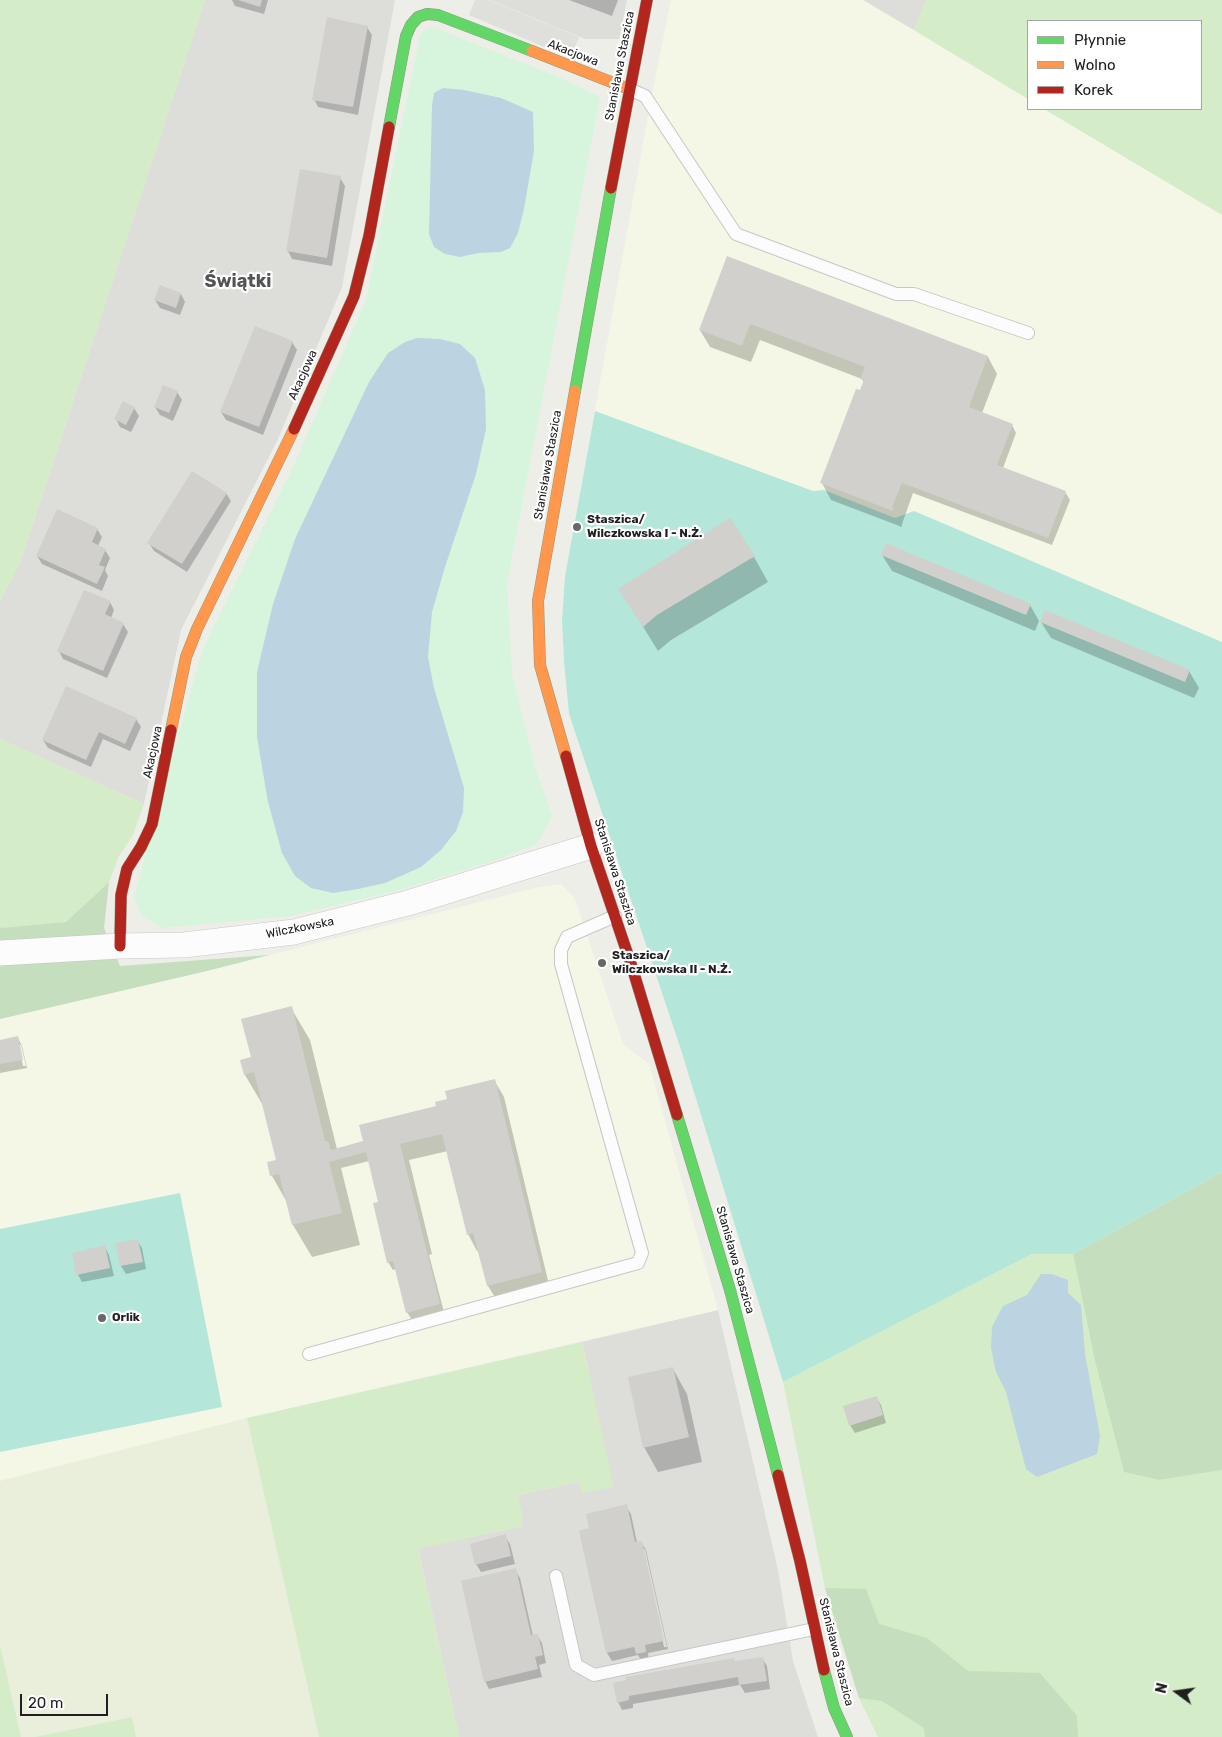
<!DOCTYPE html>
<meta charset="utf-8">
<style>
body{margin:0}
#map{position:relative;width:1222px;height:1737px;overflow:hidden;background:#eeeee9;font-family:Rubik,sans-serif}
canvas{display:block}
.legend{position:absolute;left:1027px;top:20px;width:175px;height:90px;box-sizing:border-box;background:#fff;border:1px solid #a6a6a6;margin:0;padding:6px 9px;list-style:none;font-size:15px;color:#202020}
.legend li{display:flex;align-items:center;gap:10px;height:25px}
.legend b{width:25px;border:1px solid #a6a6a6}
.north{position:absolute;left:1152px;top:1667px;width:50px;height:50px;-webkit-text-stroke:4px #fff;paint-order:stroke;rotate:284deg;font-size:14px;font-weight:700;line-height:20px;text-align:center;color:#202020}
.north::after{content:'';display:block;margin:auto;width:18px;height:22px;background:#202020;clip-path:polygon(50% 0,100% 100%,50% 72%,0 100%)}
.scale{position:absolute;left:20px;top:1694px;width:88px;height:22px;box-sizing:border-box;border:2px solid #202020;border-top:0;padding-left:6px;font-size:15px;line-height:18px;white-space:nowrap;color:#202020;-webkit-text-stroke:4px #fff;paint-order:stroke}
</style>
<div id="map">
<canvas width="1222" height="1737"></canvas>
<ul class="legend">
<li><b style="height:6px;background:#63d668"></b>Płynnie</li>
<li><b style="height:6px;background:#ff974d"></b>Wolno</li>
<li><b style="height:6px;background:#b3261e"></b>Korek</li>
</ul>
<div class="north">N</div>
<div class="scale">20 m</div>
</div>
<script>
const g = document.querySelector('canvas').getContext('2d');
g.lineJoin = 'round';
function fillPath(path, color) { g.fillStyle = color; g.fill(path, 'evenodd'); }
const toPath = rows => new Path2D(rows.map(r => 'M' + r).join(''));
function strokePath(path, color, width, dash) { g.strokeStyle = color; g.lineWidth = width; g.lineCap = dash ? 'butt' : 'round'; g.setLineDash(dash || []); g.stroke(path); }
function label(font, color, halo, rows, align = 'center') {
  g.font = font + ' Rubik,sans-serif'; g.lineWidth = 4.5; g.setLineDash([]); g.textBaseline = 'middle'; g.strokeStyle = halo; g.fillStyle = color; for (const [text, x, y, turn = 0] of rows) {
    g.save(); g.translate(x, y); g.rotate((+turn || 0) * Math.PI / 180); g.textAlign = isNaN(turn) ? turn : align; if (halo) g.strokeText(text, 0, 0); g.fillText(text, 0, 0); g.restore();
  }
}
fillPath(toPath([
 [205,0,395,0,342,287,278,439,181,630,144,804,0,739,0,601,21,560],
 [490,0,627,0,619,39,585,39],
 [863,0,926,0,914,30],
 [718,1310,778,1570,793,1661,818,1737,459,1737,418,1548,523,1526,518,1495,579,1482,582,1493,588,1367,582,1342]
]), '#ddddda');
fillPath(toPath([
 [671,0,863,0,1028,99,1028,109,1044,109,1222,215,1222,1172,1073,1254,1032,1254,783,1382,681,1050,569,714,564,662,562,620,565,576,652,94],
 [561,884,575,899,623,1044,649,1064,718,1310,247,1418,0,1481,0,1019,207,971,535,888]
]), '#f4f7e5');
fillPath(toPath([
 [247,1418,319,1737,136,1737,132,1717,35,1737,21,1737,0,1645,0,1481]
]), '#eaefdc');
fillPath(toPath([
 [0,0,205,0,21,560,0,601],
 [926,0,1222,0,1222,215,1044,109,1201,109,1201,21,1028,21,1028,99,914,30],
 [0,739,144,804,133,835,119,856,109,882,66,922,0,928],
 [1032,1254,1073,1254,1095,1361,1124,1472,1159,1480,1222,1470,1222,1737,878,1737,859,1698,825,1588,783,1382],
 [582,1342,614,1487,582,1493,579,1482,518,1495,523,1526,418,1549,459,1737,319,1737,247,1418],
 [0,1645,21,1737,0,1737],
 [132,1717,136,1737,35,1737]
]), '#d4ecc7');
fillPath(toPath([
 [109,882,104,928,120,966,269,955,207,971,0,1019,0,928,66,922],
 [1222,1172,1222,1470,1159,1480,1124,1472,1095,1361,1073,1254],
 [825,1588,866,1589,879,1624,927,1638,968,1671,1040,1673,1077,1716,1078,1737,925,1737,924,1728,882,1701,859,1698]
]), '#c4debe');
fillPath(toPath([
 [429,28,435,28,561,78,600,97,507,583,512,674,535,767,552,816,537,844,496,860,403,889,291,916,163,928,142,916,134,896,199,661,210,634,292,469,366,300,419,40,422,32]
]), '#d7f5dc');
fillPath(toPath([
 [595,411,813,491,824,490,895,518,914,511,1222,642,1222,1172,1073,1254,1032,1254,783,1382,681,1050,569,714,564,662,562,620,565,576],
 [180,1193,222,1407,0,1452,0,1229]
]), '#b4e6da');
fillPath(toPath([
 [475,0,489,0,579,37,570,58,469,15]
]), '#dfdfdc');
fillPath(toPath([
 [443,88,464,90,501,98,533,112,534,151,524,209,518,233,510,248,501,252,478,253,460,257,445,254,434,247,429,234,432,105,434,93],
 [417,338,440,339,460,344,475,358,485,390,486,429,476,474,445,567,432,612,428,657,434,688,464,788,463,812,456,831,441,850,421,867,385,883,358,889,333,893,311,888,295,876,282,853,268,802,257,737,257,672,273,604,295,539,369,382,388,353,405,342],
 [1041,1274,1051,1274,1068,1280,1068,1293,1081,1305,1085,1354,1100,1436,1097,1454,1037,1477,1026,1469,1006,1392,996,1372,991,1348,992,1327,1003,1306,1027,1295]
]), '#bcd3e1');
fillPath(toPath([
 [232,0,268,0,264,14,235,6],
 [569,0,618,0,612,16],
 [367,27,372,35,358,115,318,107,314,99],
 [340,178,345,186,332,266,292,259,288,251],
 [728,258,988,357,997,374,982,413,1012,425,1016,433,1003,468,1065,492,1070,500,1052,545,913,493,902,524,902,527,831,500,822,483,864,383,862,379,760,340,751,362,710,347,700,330],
 [181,294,185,302,180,315,160,308,155,300],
 [292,342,297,350,263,435,226,420,221,412],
 [177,392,182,400,173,421,160,415,155,407],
 [134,408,139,416,131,432,120,427,116,419],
 [226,493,231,501,187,572,154,551,149,543],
 [97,529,102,537,98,546,105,550,110,558,105,570,108,576,102,591,42,564,37,556],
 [882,555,1030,605,1039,621,1035,631,892,571],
 [754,557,768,582,671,640,658,651,620,589],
 [110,602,114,610,111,618,123,624,128,632,107,678,63,659,59,651],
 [1041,622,1189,671,1199,688,1194,698,1051,638],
 [136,719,141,727,130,751,103,739,91,767,48,748,43,740],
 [291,1008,310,1040,337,1149,362,1142,437,1107,448,1100,494,1080,504,1097,550,1289,498,1302,488,1286,479,1251,477,1251,468,1234,448,1151,409,1160,432,1254,429,1255,444,1312,412,1320,407,1312,396,1269,393,1270,388,1262,380,1203,369,1161,341,1168,360,1245,312,1257,293,1225,288,1204,272,1176,269,1163,277,1161,264,1107,245,1075,252,1058],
 [18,1038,22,1046,27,1068,0,1073,0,1041],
 [19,1045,21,1045,26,1066,23,1066],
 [137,1240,142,1248,146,1269,126,1274,121,1266],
 [105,1247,109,1255,114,1276,82,1282,78,1275],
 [673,1369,687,1394,702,1462,658,1472,644,1447],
 [876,1397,881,1405,886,1423,855,1433,850,1425],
 [626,1506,631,1514,637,1543,641,1542,646,1550,668,1649,648,1653,649,1660,642,1662,638,1655,612,1661,607,1653,580,1532,591,1529],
 [643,1549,645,1549,667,1647,664,1647],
 [505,1536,510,1544,515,1564,481,1572,476,1564],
 [515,1570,520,1578,533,1636,537,1635,542,1643,546,1663,539,1665,542,1677,489,1689,485,1681],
 [762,1658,767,1666,770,1689,745,1693,740,1685,633,1704,633,1708,622,1710,618,1702,615,1684]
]), '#0003');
fillPath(toPath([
 [238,0,262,0,260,7],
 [327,17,368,26,353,107,312,100],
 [300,169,341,176,327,258,286,251],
 [727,256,988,356,969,407,1013,424,997,465,1066,491,1048,538,902,483,892,507,894,508,893,511,820,483,856,389,860,390,864,380,860,379,865,367,750,324,742,346,699,330],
 [160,285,181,293,176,308,154,300],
 [255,326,293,341,259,427,220,412],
 [163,385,178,391,169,413,154,407],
 [123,401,135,407,126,425,114,419],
 [192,471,227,493,182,564,147,543],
 [57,509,98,528,92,542,106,549,99,565,105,567,97,584,36,556],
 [730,518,755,556,657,615,643,627,618,589],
 [886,543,1031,604,1026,615,881,555],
 [84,590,111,601,105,614,124,623,103,671,57,651],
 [1045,610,1190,670,1185,682,1040,622],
 [66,686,137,718,125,744,99,732,86,760,42,740],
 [292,1006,325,1141,328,1141,331,1150,363,1141,359,1125,436,1106,435,1102,447,1099,445,1091,495,1079,542,1272,487,1286,473,1233,467,1235,442,1134,400,1144,440,1304,406,1313,393,1261,387,1263,373,1203,378,1202,366,1152,329,1162,342,1213,292,1225,279,1174,270,1176,267,1162,276,1160,254,1072,244,1075,240,1060,251,1057,241,1019],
 [18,1036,23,1060,0,1064,0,1040],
 [138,1239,143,1262,120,1266,115,1243],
 [105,1245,110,1268,76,1275,72,1253],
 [673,1367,689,1437,643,1448,628,1377],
 [877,1396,883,1415,849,1426,843,1406],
 [627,1504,635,1542,642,1541,664,1641,645,1645,646,1652,636,1654,634,1647,606,1653,579,1531,589,1528,586,1514],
 [506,1534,511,1556,475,1565,470,1544],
 [516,1568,531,1635,538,1634,543,1655,535,1657,538,1669,484,1682,461,1581],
 [763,1657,767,1681,739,1685,738,1677,629,1696,629,1700,617,1703,613,1683,626,1680,626,1677,734,1658,735,1661]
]), '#d1d0cc');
const lane = toPath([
 [629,89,645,96,736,234,896,294,914,294,1028,333],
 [309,1354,638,1263,642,1253,561,964,561,950,567,937,615,916],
 [556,1576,576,1665,594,1675,814,1629]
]);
const street = toPath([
 [0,953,120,946,184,945,294,932,408,903,591,846]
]);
const fast = toPath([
 [389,127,406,36,411,25,418,17,427,14,438,15,532,51],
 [575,391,611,188],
 [677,1115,730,1290,778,1475],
 [824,1670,834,1708,847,1737]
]);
const slow = toPath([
 [532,51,629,89],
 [171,730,186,657,197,629,294,429],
 [566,756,540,665,538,601,575,391]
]);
const jam = toPath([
 [611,188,647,0],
 [294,429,354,296,369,236,389,127],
 [566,756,591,846,632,967,677,1115],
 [120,946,121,895,127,869,141,847,152,824,171,730],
 [778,1475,800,1561,824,1670]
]);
strokePath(lane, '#c7c7c5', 14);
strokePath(street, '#c7c7c5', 26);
strokePath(fast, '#929980', 12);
strokePath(slow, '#929980', 12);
strokePath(jam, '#929980', 12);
strokePath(lane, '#fcfcfc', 12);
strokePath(street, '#fcfcfc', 25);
strokePath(fast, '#63d668', 11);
strokePath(slow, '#ff974d', 11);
strokePath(jam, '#b3261e', 11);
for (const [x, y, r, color] of [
 [577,527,5,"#686866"],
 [602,963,5,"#686866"],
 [102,1318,5,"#686866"]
]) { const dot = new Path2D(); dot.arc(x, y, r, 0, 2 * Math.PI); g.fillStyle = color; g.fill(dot); strokePath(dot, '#fff', 2); }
label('12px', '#202020', '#fff', [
 ["Akacjowa",573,53,21],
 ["Stanisława Staszica",620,66,-79],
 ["Akacjowa",303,375,-66],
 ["Stanisława Staszica",548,465,-80],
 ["Akacjowa",153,752,-78],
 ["Stanisława Staszica",615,872,72],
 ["Wilczkowska",300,928,-11],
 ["Stanisława Staszica",735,1260,74],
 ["Stanisława Staszica",836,1652,76]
]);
label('bold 12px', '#202020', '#fff', [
 ["Staszica/",587,520],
 ["Wilczkowska I - N.Ż.",587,534],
 ["Staszica/",612,956],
 ["Wilczkowska II - N.Ż.",612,970],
 ["Orlik",112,1318]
], 'left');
label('bold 18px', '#535353', '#fff', [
 ["Świątki",238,282]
]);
</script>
